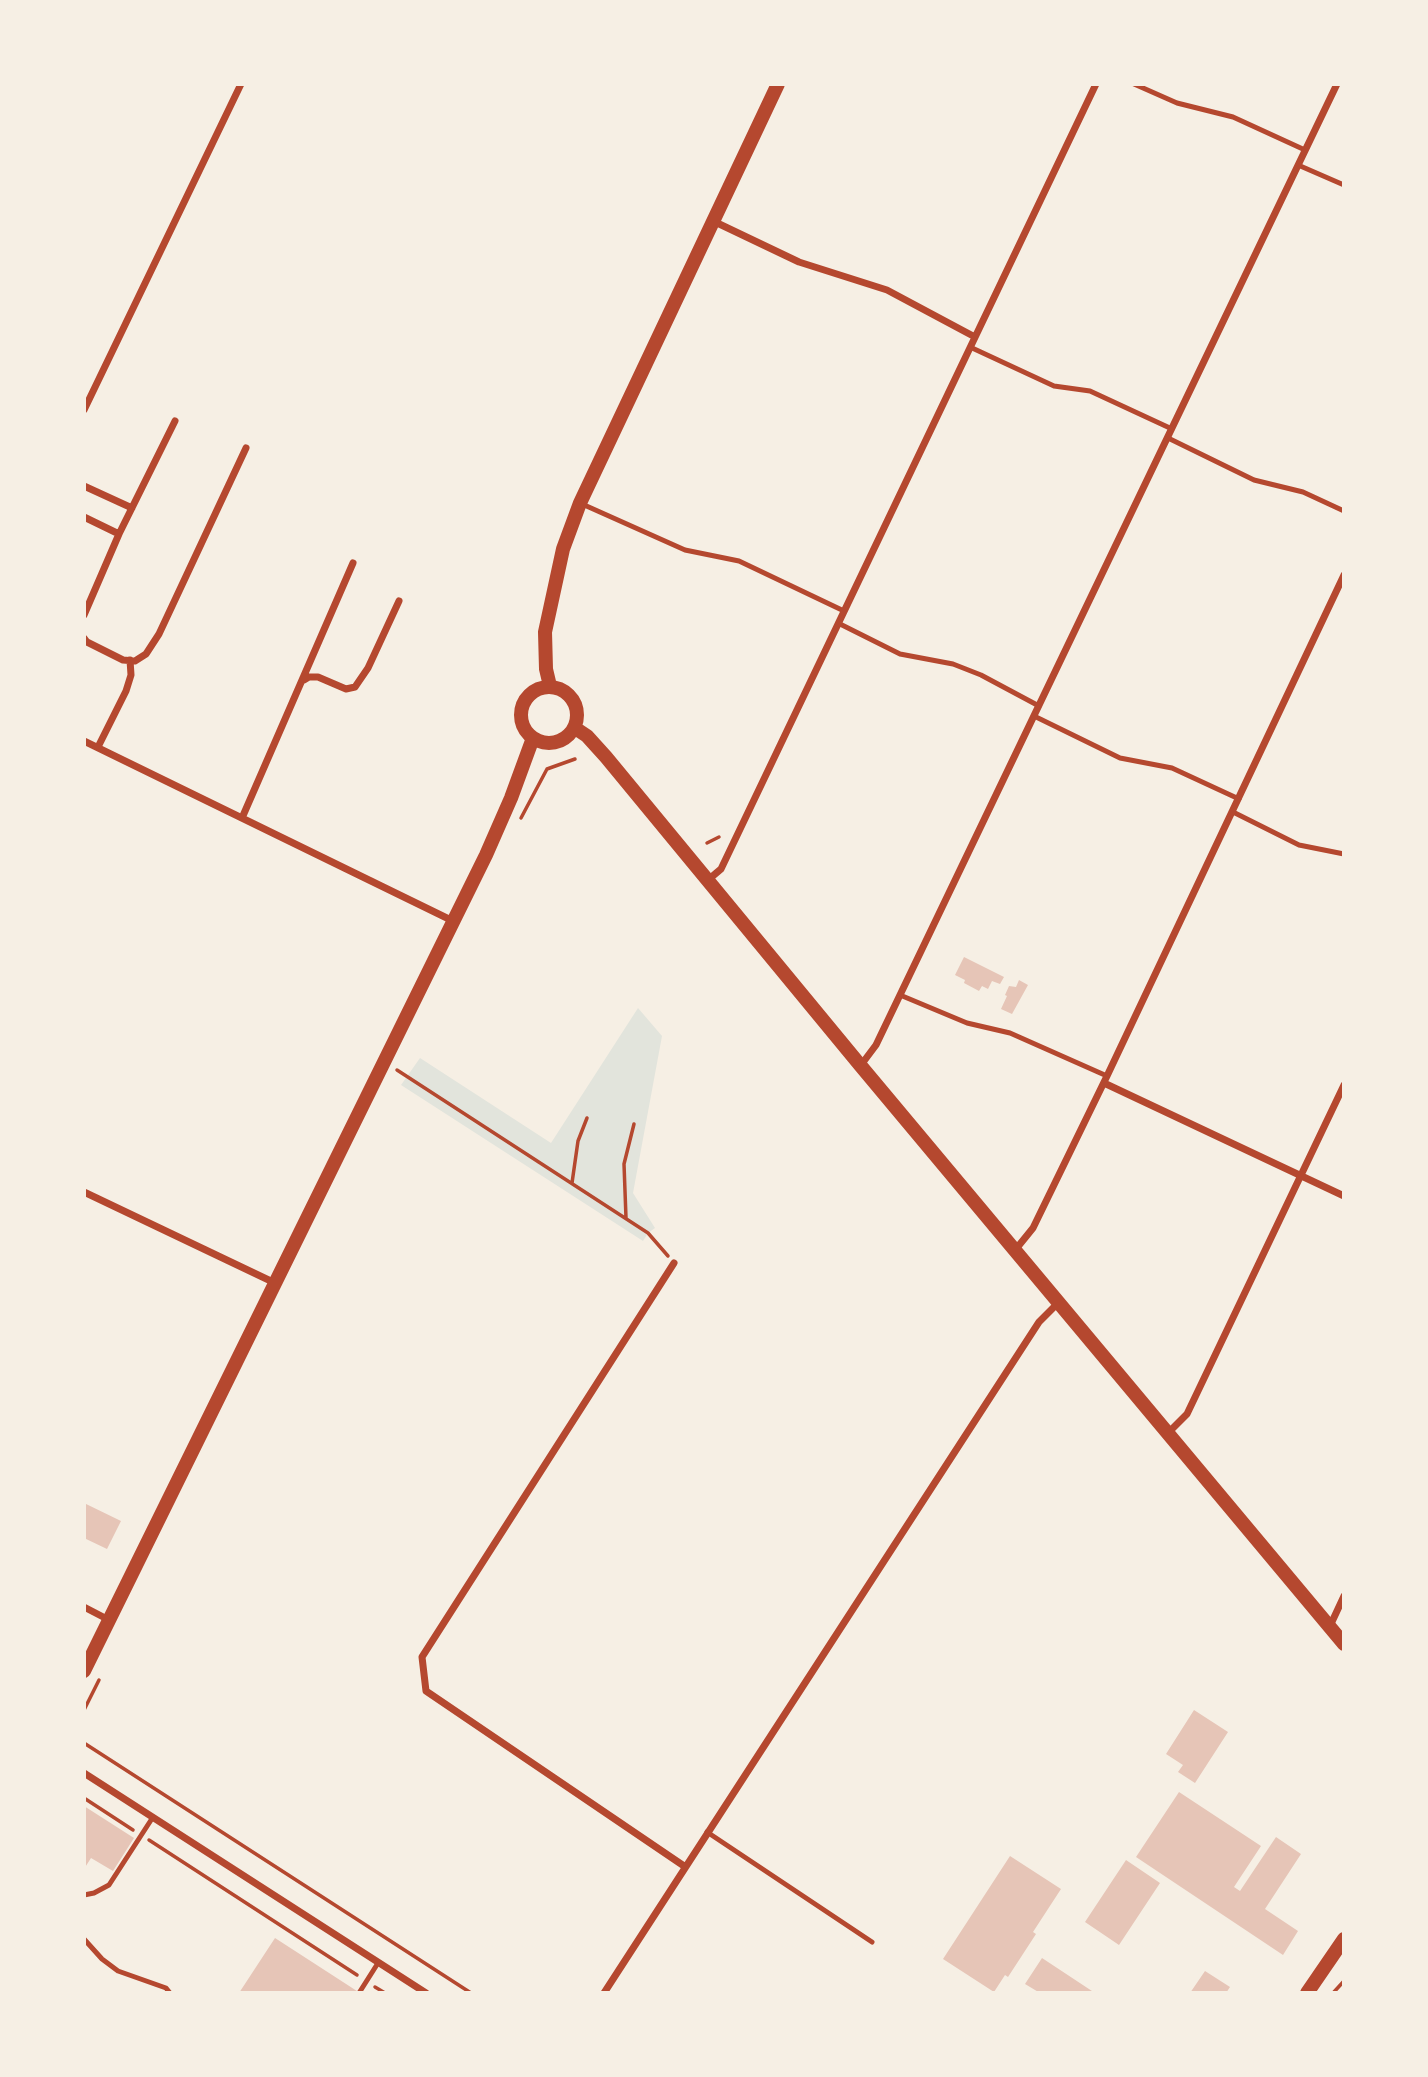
<!DOCTYPE html>
<style>
body{margin:0}
#map{position:relative;width:1428px;height:2077px;overflow:hidden;background:#f6efe4;font-family:"Exo 2",sans-serif}
canvas{display:block}
.frame{position:absolute;inset:0;border:86px solid #f6efe4;pointer-events:none}
</style>
<div id="map">
<canvas width="1428" height="2077"></canvas>
<div class="frame"></div>
</div>
<script>
const g = document.querySelector('canvas').getContext('2d');
g.lineJoin = 'round';
function fillPath(path, color) { g.fillStyle = color; g.fill(path, 'evenodd'); }
const toPath = rows => new Path2D(rows.map(r => 'M' + r).join(''));
function strokePath(path, color, width, dash) { g.strokeStyle = color; g.lineWidth = width; g.lineCap = dash ? 'butt' : 'round'; g.setLineDash(dash || []); g.stroke(path); }
fillPath(toPath([
 [638,1008,662,1036,633,1193,655,1228,648,1233,643,1241,401,1085,420,1058,551,1143]
]), '#e2e4dc');
fillPath(toPath([
 [964,957,1004,977,1000,984,992,981,988,989,982,986,979,991,964,983,965,980,955,975],
 [1019,980,1028,985,1012,1014,1001,1009,1007,996,1005,995,1009,986,1016,987],
 [84,1503,121,1521,107,1549,84,1538],
 [1194,1710,1228,1732,1195,1783,1178,1772,1183,1765,1166,1754],
 [1179,1792,1261,1846,1234,1887,1240,1891,1276,1837,1301,1854,1265,1909,1298,1931,1283,1955,1136,1857],
 [84,1806,134,1838,113,1871,91,1858,84,1869],
 [1010,1856,1061,1889,1033,1932,1036,1934,1008,1977,1005,1975,994,1992,943,1959],
 [1126,1860,1160,1883,1119,1945,1085,1922],
 [275,1938,360,1993,239,1993],
 [1042,1958,1095,1993,1040,1993,1025,1984],
 [1205,1971,1230,1987,1226,1993,1190,1993]
]), '#e6c5b7');
strokePath(toPath([
 [521,818,547,769,575,759],
 [707,843,719,837],
 [397,1070,648,1233,668,1256],
 [572,1183,578,1141,587,1118],
 [626,1218,624,1164,634,1124],
 [84,1710,99,1680],
 [84,1743,471,1993],
 [84,1798,133,1830],
 [149,1840,357,1975],
 [375,1987,385,1993],
 [1333,1993,1344,1981]
]), '#b5482f', 3.5);
strokePath(toPath([
 [1134,84,1177,103,1233,117,1305,150],
 [1298,165,1344,185],
 [970,347,1054,386,1090,391,1172,429],
 [1168,438,1254,480,1303,492,1344,511],
 [582,504,685,550,739,561,844,611],
 [838,623,900,654,953,664,981,675,1039,706],
 [1034,716,1120,758,1172,768,1239,799],
 [1233,812,1299,845,1344,854],
 [900,995,967,1023,1010,1033,1107,1076],
 [707,1832,872,1942],
 [84,1895,94,1893,109,1885,153,1817],
 [84,1939,102,1959,118,1971,166,1988,170,1993],
 [359,1993,378,1963]
]), '#b5482f', 5);
strokePath(toPath([
 [713,221,799,262,887,290,975,337],
 [84,410,241,84],
 [84,486,132,508],
 [84,517,119,534],
 [84,615,119,534,175,421],
 [84,638,87,642,123,660,135,661,146,654,159,634,246,448],
 [304,680,309,677,318,677,346,689,355,687,368,668,399,601],
 [84,741,453,921],
 [98,747,126,691,131,675,130,660],
 [242,818,353,563],
 [708,880,721,869,1096,84],
 [861,1065,876,1045,1337,84],
 [1104,1083,1344,1196],
 [84,1192,275,1283],
 [1016,1249,1033,1228,1107,1076,1344,575],
 [674,1263,422,1657,426,1691,684,1866],
 [1168,1433,1187,1414,1344,1085],
 [84,1607,109,1620],
 [1330,1626,1344,1596],
 [84,1773,426,1993],
 [604,1993,1039,1322,1058,1303]
]), '#b5482f', 7);
strokePath(toPath([
 [550,686,546,669,545,632,563,549,580,503,778,84],
 '521 715a28 28 0 1 1 56 0a28 28 0 1 1-56 0Z',
 [575,728,587,736,606,757,860,1065,1344,1644],
 [84,1671,486,855,511,798,533,738],
 [1307,1993,1344,1939]
]), '#b5482f', 14);
</script>
